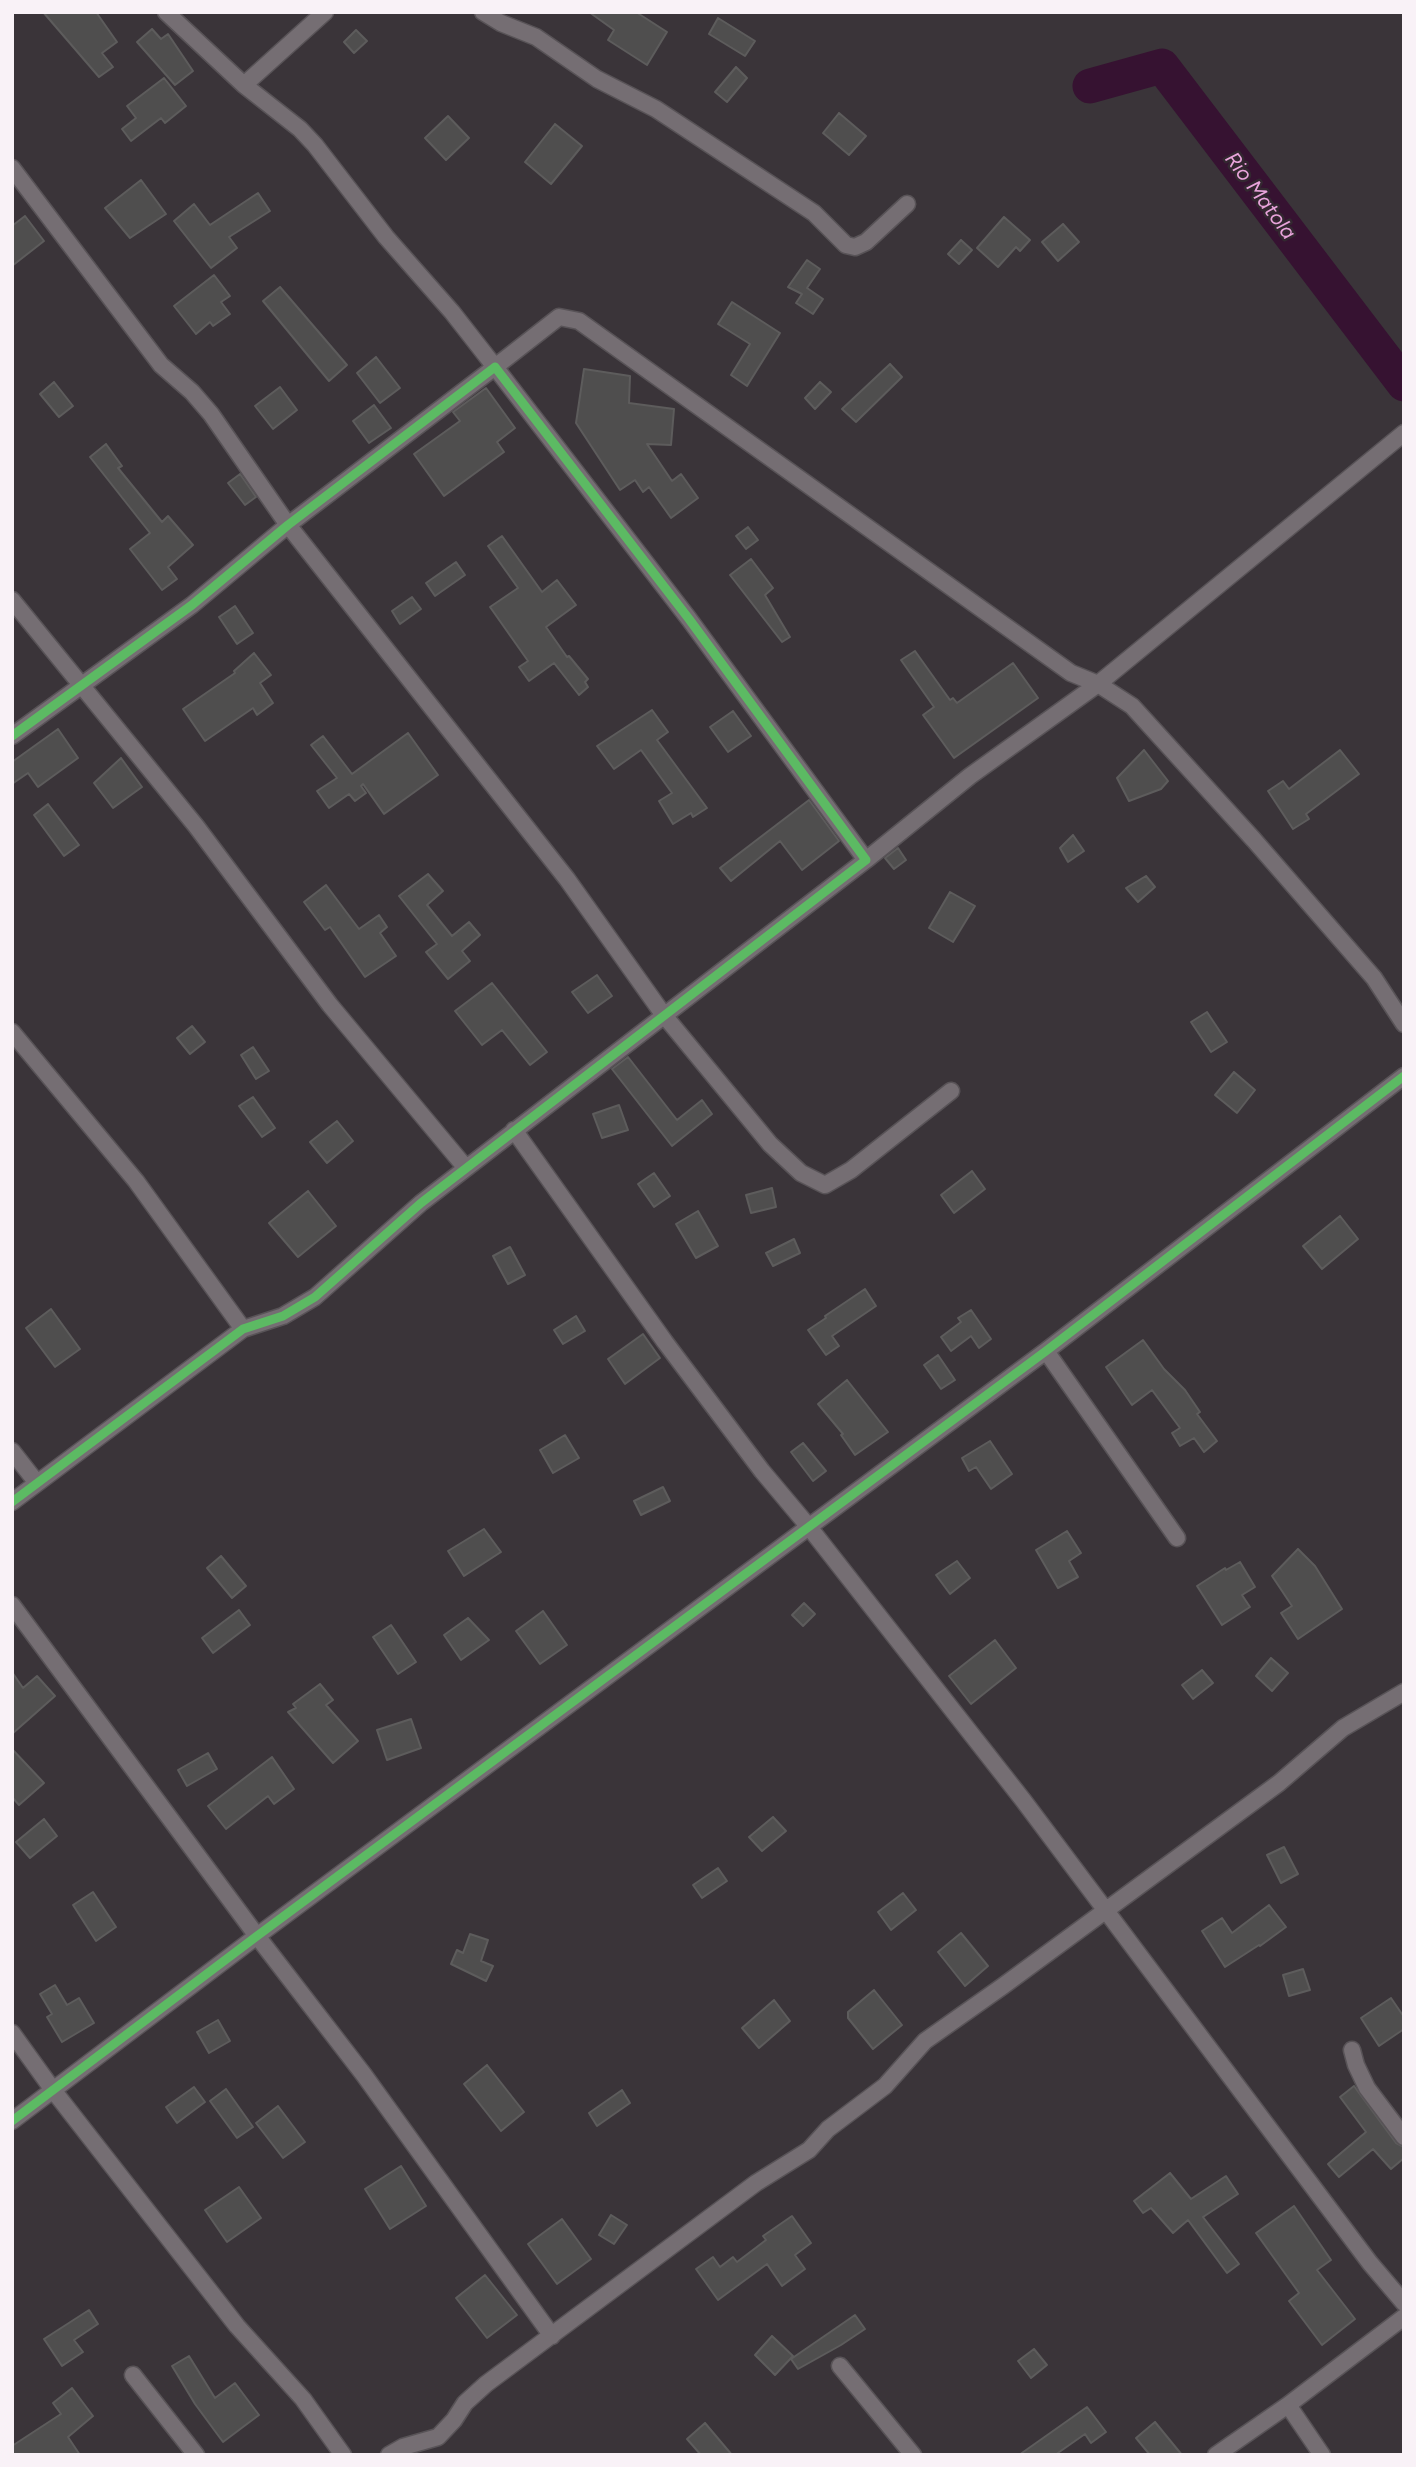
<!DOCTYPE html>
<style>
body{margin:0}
#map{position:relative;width:1416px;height:2467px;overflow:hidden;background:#3a3439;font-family:Figtree,sans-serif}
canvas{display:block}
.frame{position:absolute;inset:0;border:14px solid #f9f2f7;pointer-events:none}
</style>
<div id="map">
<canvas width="1416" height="2467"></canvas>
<div class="frame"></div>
</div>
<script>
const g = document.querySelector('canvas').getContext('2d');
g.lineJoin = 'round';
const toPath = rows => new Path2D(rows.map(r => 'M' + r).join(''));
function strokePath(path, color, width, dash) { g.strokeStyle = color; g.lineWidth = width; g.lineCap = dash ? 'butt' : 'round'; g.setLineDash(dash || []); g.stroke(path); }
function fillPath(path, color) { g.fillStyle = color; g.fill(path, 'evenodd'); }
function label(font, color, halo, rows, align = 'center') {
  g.font = font + ' Figtree,sans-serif'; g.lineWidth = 5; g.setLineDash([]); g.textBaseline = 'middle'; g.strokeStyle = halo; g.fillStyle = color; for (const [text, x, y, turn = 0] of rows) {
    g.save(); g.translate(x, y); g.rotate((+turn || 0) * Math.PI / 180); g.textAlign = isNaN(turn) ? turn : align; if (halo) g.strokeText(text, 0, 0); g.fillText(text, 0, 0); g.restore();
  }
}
strokePath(toPath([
 [1090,86,1162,66,1404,384]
]), '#361231', 35);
const building = toPath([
 [43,12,96,12,117,42,102,53,113,67,99,77,43,12],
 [589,12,636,12,667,32,647,65,608,40,614,30,589,12],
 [718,18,755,41,745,56,709,34,718,18],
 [152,29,161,39,168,34,193,71,175,85,137,42,152,29],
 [356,30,367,41,354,53,344,42,356,30],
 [736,67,747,78,727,102,715,92,736,67],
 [164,78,186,106,165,123,161,118,131,141,122,129,136,118,127,106,164,78],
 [839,113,866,136,849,155,823,133,839,113],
 [448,116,469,138,446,160,425,138,448,116],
 [555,124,582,146,551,184,525,162,555,124],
 [141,180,166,214,130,238,105,208,141,180],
 [258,193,270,211,229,237,237,248,211,268,174,221,194,204,210,225,258,193],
 [25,216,44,241,12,266,12,226,25,216],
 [1004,217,1030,240,1020,251,1016,247,998,267,977,248,1004,217],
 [1063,224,1079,242,1058,261,1042,242,1063,224],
 [961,240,972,250,959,264,948,254,961,240],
 [807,260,820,269,807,288,823,299,813,314,796,303,802,294,788,287,807,260],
 [214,275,230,296,221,302,230,314,213,326,210,322,196,334,174,306,214,275],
 [280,287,347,365,329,381,263,301,280,287],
 [732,302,780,333,747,386,731,375,750,344,718,324,732,302],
 [376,357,400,388,380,403,357,373,376,357],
 [890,364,902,377,856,422,842,409,890,364],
 [584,369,630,376,629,403,674,409,671,445,647,444,672,481,681,474,698,498,671,518,649,487,643,492,635,480,620,490,576,423,584,369],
 [54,382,73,406,59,417,40,394,54,382],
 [820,382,831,392,815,409,805,398,820,382],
 [280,387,297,410,273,429,255,406,280,387],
 [486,388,515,428,497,442,504,452,444,496,414,454,460,421,453,412,486,388],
 [374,405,391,428,369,443,353,421,374,405],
 [106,444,122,466,118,468,162,522,168,516,193,545,168,567,177,579,162,590,130,549,150,533,90,457,106,444],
 [240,474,256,497,245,505,228,483,240,474],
 [748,527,758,540,746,549,736,536,748,527],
 [502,536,542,592,557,580,576,605,546,627,567,657,569,656,588,679,585,682,588,687,579,695,554,663,529,681,519,667,528,661,490,607,518,588,488,546,502,536],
 [751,559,773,588,765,595,790,637,782,642,730,575,751,559],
 [456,562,465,575,435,596,426,583,456,562],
 [412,597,421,609,400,624,392,611,412,597],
 [235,606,253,633,237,644,219,617,235,606],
 [915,651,950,700,953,698,957,703,1013,663,1038,698,954,758,923,715,934,707,901,660,915,651],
 [254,653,271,675,260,683,273,703,257,715,253,708,205,741,183,709,235,673,234,671,254,653],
 [652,710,668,732,657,740,707,808,693,817,691,813,673,824,659,801,672,793,641,750,614,769,597,746,652,710],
 [733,711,751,736,728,752,710,727,733,711],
 [58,729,78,758,38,787,28,773,12,784,12,762,58,729],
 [408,733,438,775,384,814,363,784,361,786,366,793,355,801,349,794,329,808,317,791,337,778,311,745,323,736,352,774,408,733],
 [1144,750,1168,781,1161,789,1129,801,1117,778,1144,750],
 [1340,750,1359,774,1306,814,1309,819,1293,829,1268,791,1283,781,1289,789,1340,750],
 [121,758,142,787,113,808,94,783,121,758],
 [809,800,839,841,802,870,780,841,731,881,720,868,809,800],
 [48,804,79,845,64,856,34,815,48,804],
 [1073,835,1084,851,1068,862,1060,848,1073,835],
 [898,848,906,860,894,869,885,858,898,848],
 [428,874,443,891,427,905,452,936,469,922,480,935,462,951,470,961,448,979,426,952,437,944,399,896,428,874],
 [1146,876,1155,887,1138,902,1126,888,1146,876],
 [326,885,359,929,379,915,387,927,380,933,396,956,365,977,330,927,325,930,304,902,326,885],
 [950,892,975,906,953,942,929,928,950,892],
 [597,975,612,996,588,1013,572,992,597,975],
 [492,983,547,1052,530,1065,502,1030,482,1045,455,1011,492,983],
 [1207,1012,1227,1042,1211,1052,1191,1022,1207,1012],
 [192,1026,205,1042,190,1054,177,1038,192,1026],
 [253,1047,269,1071,256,1079,241,1055,253,1047],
 [628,1057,677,1120,702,1100,712,1114,672,1146,612,1069,628,1057],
 [1234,1072,1255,1090,1237,1113,1215,1095,1234,1072],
 [253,1097,275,1128,262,1137,239,1106,253,1097],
 [619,1105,628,1130,602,1138,593,1114,619,1105],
 [337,1121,353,1141,327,1163,310,1142,337,1121],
 [972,1171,985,1189,954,1213,941,1195,972,1171],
 [654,1173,670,1196,654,1207,638,1184,654,1173],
 [772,1188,776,1207,751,1213,746,1195,772,1188],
 [308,1191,336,1226,298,1257,269,1223,308,1191],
 [698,1211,718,1246,696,1258,676,1224,698,1211],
 [1340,1216,1358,1239,1322,1269,1303,1246,1340,1216],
 [794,1239,800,1253,773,1266,766,1253,794,1239],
 [510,1247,525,1275,508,1284,493,1256,510,1247],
 [865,1289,876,1306,832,1336,839,1346,826,1355,808,1330,826,1318,825,1316,865,1289],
 [51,1309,80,1349,55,1367,26,1328,51,1309],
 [971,1310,991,1339,979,1348,971,1336,951,1351,941,1337,961,1322,958,1318,971,1310],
 [576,1316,585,1331,563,1344,554,1330,576,1316],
 [643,1334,660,1358,625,1384,608,1359,643,1334],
 [1143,1340,1164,1369,1185,1390,1200,1412,1197,1414,1217,1441,1204,1452,1194,1438,1180,1446,1172,1433,1180,1428,1152,1390,1132,1405,1106,1367,1143,1340],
 [938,1355,955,1380,941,1389,924,1365,938,1355],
 [847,1380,888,1432,855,1455,841,1435,843,1434,818,1404,847,1380],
 [565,1435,579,1458,553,1473,540,1450,565,1435],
 [990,1441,1012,1474,991,1489,976,1467,969,1471,962,1458,990,1441],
 [803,1443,826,1471,813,1481,791,1452,803,1443],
 [663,1487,670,1501,641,1515,634,1501,663,1487],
 [484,1529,501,1552,464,1576,448,1551,484,1529],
 [1067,1531,1081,1553,1069,1561,1078,1577,1058,1588,1036,1550,1067,1531],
 [1298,1549,1315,1566,1342,1609,1298,1639,1281,1613,1292,1606,1272,1576,1298,1549],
 [221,1556,246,1586,232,1598,207,1568,221,1556],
 [957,1561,970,1578,950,1594,936,1575,957,1561],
 [1240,1562,1255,1587,1242,1595,1250,1607,1222,1625,1197,1586,1225,1568,1226,1570,1240,1562],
 [804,1603,815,1614,803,1626,792,1615,804,1603],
 [239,1610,250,1625,213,1653,202,1638,239,1610],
 [543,1611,567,1645,540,1664,516,1631,543,1611],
 [468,1618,489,1640,461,1660,444,1635,468,1618],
 [391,1625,416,1662,398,1674,373,1637,391,1625],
 [995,1640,1016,1668,971,1704,949,1676,995,1640],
 [1271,1658,1288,1673,1272,1691,1256,1676,1271,1658],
 [1202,1670,1213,1683,1193,1699,1182,1685,1202,1670],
 [12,1672,23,1688,37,1676,55,1696,12,1734,12,1672],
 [320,1684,333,1700,326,1705,358,1741,333,1763,288,1712,296,1708,293,1704,320,1684],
 [411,1719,421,1748,387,1760,377,1730,411,1719],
 [12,1749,44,1783,19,1805,12,1797,12,1749],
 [208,1753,217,1769,187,1786,178,1770,208,1753],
 [272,1757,294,1789,274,1804,268,1796,226,1829,208,1806,272,1757],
 [773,1817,786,1831,762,1851,749,1837,773,1817],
 [44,1819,57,1836,30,1858,16,1842,44,1819],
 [1284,1847,1298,1874,1281,1883,1267,1855,1284,1847],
 [718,1868,727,1881,702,1898,693,1885,718,1868],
 [93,1892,116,1927,96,1941,73,1905,93,1892],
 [903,1893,916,1910,891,1930,878,1912,903,1893],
 [1269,1905,1286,1927,1260,1946,1259,1945,1225,1967,1202,1931,1222,1918,1232,1933,1269,1905],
 [961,1933,988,1966,965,1986,938,1952,961,1933],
 [470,1934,488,1940,481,1961,493,1966,486,1981,451,1964,457,1950,463,1953,470,1934],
 [1303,1969,1310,1990,1289,1996,1283,1975,1303,1969],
 [55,1985,67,2005,79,1998,94,2023,62,2042,47,2017,52,2014,40,1994,55,1985],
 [874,1990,902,2025,873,2049,848,2018,848,2012,874,1990],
 [1391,1998,1404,2017,1404,2029,1379,2046,1361,2018,1391,1998],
 [774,2000,790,2021,759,2048,742,2028,774,2000],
 [218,2020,230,2041,209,2053,197,2032,218,2020],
 [487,2065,524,2112,501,2131,464,2084,487,2065],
 [1354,2086,1396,2143,1404,2147,1404,2158,1391,2169,1373,2149,1339,2177,1328,2164,1366,2132,1340,2097,1354,2086],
 [194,2087,205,2102,177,2123,166,2107,194,2087],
 [226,2089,253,2127,237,2138,210,2101,226,2089],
 [622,2090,630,2103,597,2126,589,2113,622,2090],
 [278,2106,305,2142,283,2158,256,2123,278,2106],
 [401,2166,426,2206,390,2229,365,2189,401,2166],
 [1170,2173,1191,2199,1226,2176,1238,2194,1203,2217,1239,2264,1227,2273,1188,2220,1173,2233,1151,2208,1143,2213,1134,2201,1170,2173],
 [239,2187,261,2218,227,2242,205,2210,239,2187],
 [1294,2206,1331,2260,1317,2270,1355,2319,1322,2345,1289,2301,1299,2293,1256,2233,1294,2206],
 [611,2215,627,2225,614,2244,599,2235,611,2215],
 [792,2216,811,2243,795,2255,805,2269,782,2286,767,2264,718,2300,696,2269,713,2257,720,2267,733,2257,737,2262,766,2240,763,2236,792,2216],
 [562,2219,591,2259,557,2284,528,2244,562,2219],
 [485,2275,517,2315,487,2338,456,2298,485,2275],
 [89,2310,98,2324,74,2340,83,2352,62,2366,44,2339,89,2310],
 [855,2315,865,2329,841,2345,798,2369,791,2359,855,2315],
 [772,2336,793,2356,775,2375,755,2355,772,2336],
 [1034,2349,1047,2365,1031,2378,1018,2361,1034,2349],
 [189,2356,215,2398,235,2383,259,2415,223,2442,195,2404,172,2366,189,2356],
 [72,2388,93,2416,68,2437,80,2455,12,2455,12,2446,61,2414,53,2403,72,2388],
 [1087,2407,1106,2432,1091,2443,1085,2434,1055,2455,1019,2455,1087,2407],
 [1155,2422,1182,2455,1150,2455,1136,2438,1155,2422],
 [705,2423,732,2455,701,2455,687,2439,705,2423]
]);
fillPath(building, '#4f4e4e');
strokePath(building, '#5d5c5c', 2);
const minor = toPath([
 [166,12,244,85,300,129,315,145,386,237,452,312,495,367,559,317,579,321,1071,673,1098,684,1404,433],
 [483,12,501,23,536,37,597,79,656,109,814,213,846,245,855,247,866,242,907,204],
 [244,85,325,12],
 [12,168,161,365,192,392,211,414,288,525,567,879,663,1014,770,1144,801,1173,825,1185,851,1170,951,1091],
 [12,600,196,826,330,1005,466,1168],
 [12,736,192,605,288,525,495,367,689,619,866,860,421,1203,315,1297,283,1316,243,1329,12,1502],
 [866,860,970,776,1098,684,1132,706,1254,840,1374,978,1404,1024],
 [12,1032,136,1181,243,1329],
 [514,1130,665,1342,762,1471,809,1527,1023,1800,1370,2263,1404,2303],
 [1046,1351,1177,1538],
 [12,1451,37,1483],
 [12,1605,257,1936,364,2075,552,2336],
 [12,2033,53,2090,237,2326,303,2399,343,2455],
 [1352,2050,1356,2065,1367,2088,1404,2137],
 [12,2121,257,1936,1046,1351,1404,1076],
 [840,2366,913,2455],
 [133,2375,196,2455],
 [389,2455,403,2447,438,2437,454,2420,465,2403,486,2384,756,2183,809,2150,828,2129,885,2086,925,2041,1003,1986,1279,1783,1343,1728,1404,1692],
 [1216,2455,1288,2405],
 [1322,2455,1288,2405,1404,2317]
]);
strokePath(minor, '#585357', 19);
strokePath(minor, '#756e73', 16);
strokePath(toPath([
 [12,736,192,605,288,525,495,367,689,619,866,860,421,1203,315,1297,283,1316,243,1329,12,1502],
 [12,2121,257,1936,1046,1351,1404,1076]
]), '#5cba63', 9);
label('italic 21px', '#e9a4db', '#332730', [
 ["Rio Matola",1260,196,53]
]);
</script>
